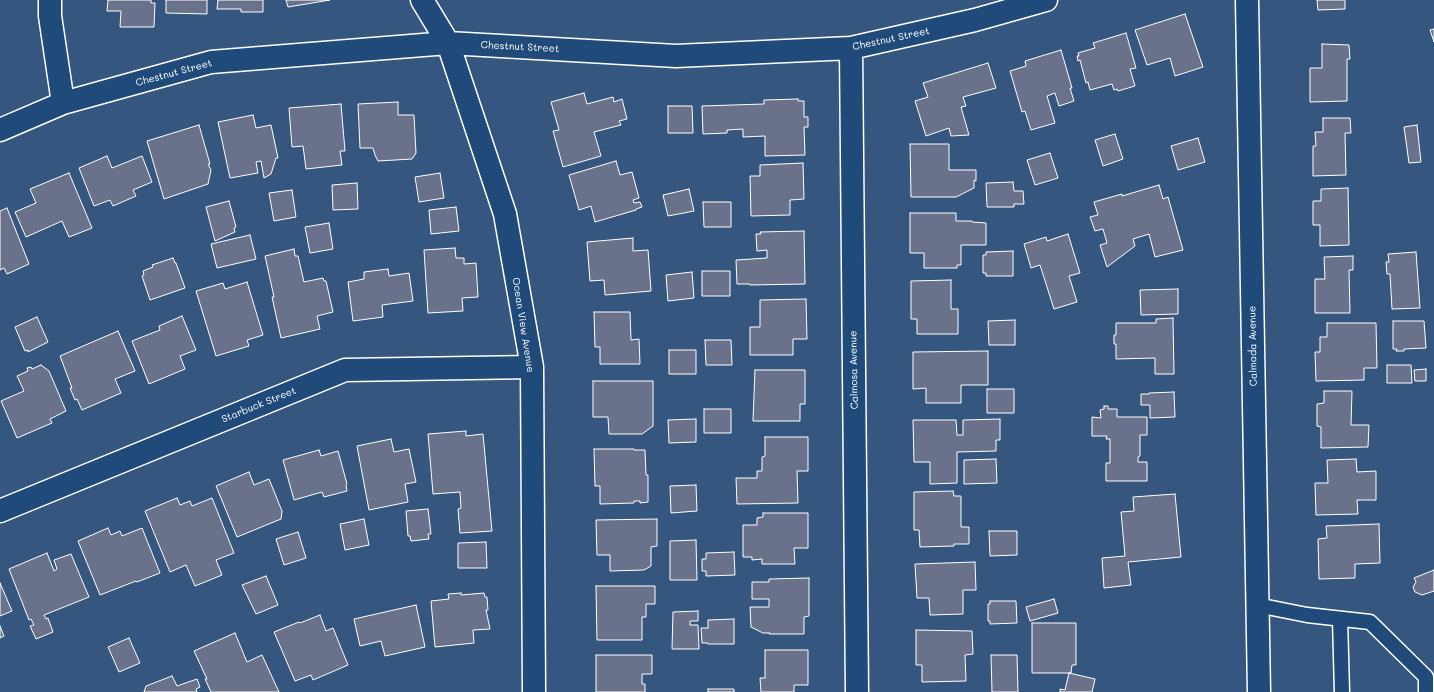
<!DOCTYPE html>
<style>
body{margin:0}
canvas{display:block;background:#35567f}
</style>
<canvas width="1434" height="692"></canvas>
<script>
const g = document.querySelector('canvas').getContext('2d');
g.lineJoin = 'round';
function fillPath(path, color) { g.fillStyle = color; g.fill(path, 'evenodd'); }
const toPath = rows => new Path2D(rows.map(r => 'M' + r).join(''));
function strokePath(path, color, width, dash) { g.strokeStyle = color; g.lineWidth = width; g.lineCap = dash ? 'butt' : 'round'; g.setLineDash(dash || []); g.stroke(path); }
function label(font, color, halo, rows, align = 'center') {
  g.font = font + ' Mali,sans-serif'; g.lineWidth = 3.5; g.setLineDash([]); g.textBaseline = 'middle'; g.strokeStyle = halo; g.fillStyle = color; for (const [text, x, y, turn = 0] of rows) {
    g.save(); g.translate(x, y); g.rotate((+turn || 0) * Math.PI / 180); g.textAlign = isNaN(turn) ? turn : align; if (halo) g.strokeText(text, 0, 0); g.fillText(text, 0, 0); g.restore();
  }
}
const building = toPath([
 [108,0,151,0,151,3,155,3,154,27,120,27,121,11,107,11,108,0],
 [166,0,207,0,207,14,166,13,166,0],
 [218,0,263,0,263,12,241,12,241,9,217,9,218,0],
 [286,0,330,0,288,7,286,0],
 [1317,0,1345,0,1345,9,1318,10,1317,0],
 [1185,14,1203,67,1175,76,1170,58,1147,65,1135,30,1185,14],
 [1434,29,1434,42,1430,30,1434,29],
 [1126,33,1136,68,1130,69,1135,86,1118,91,1117,89,1114,90,1112,84,1090,90,1088,82,1086,83,1080,60,1078,61,1077,56,1079,56,1078,53,1095,48,1093,43,1126,33],
 [1322,44,1349,45,1350,59,1347,59,1347,101,1310,102,1310,68,1322,68,1322,44],
 [1061,50,1072,88,1070,88,1074,101,1059,106,1055,93,1047,96,1055,123,1031,130,1025,111,1022,112,1010,71,1026,66,1025,61,1061,50],
 [988,63,996,88,963,97,966,106,961,107,969,135,951,136,949,128,926,136,915,101,928,97,923,83,988,63],
 [584,93,587,104,613,97,614,102,622,99,627,119,619,121,621,125,594,132,601,156,563,167,553,131,559,130,551,102,584,93],
 [798,99,798,101,804,101,804,117,808,117,808,127,804,127,805,155,765,156,765,136,743,137,743,129,727,130,727,133,703,134,702,106,764,104,764,100,798,99],
 [398,102,398,115,414,115,416,153,412,159,378,161,375,155,373,148,360,148,358,104,398,102],
 [341,104,345,151,340,151,342,165,306,169,303,146,292,147,289,108,341,104],
 [668,106,692,106,693,133,668,133,668,106],
 [253,115,256,128,271,125,278,158,276,158,271,174,264,178,261,161,256,162,258,173,230,178,218,122,253,115],
 [1323,118,1350,118,1351,133,1345,133,1346,175,1313,176,1313,146,1316,146,1315,132,1323,132,1323,118],
 [199,125,210,164,208,164,211,170,208,184,164,199,147,141,199,125],
 [1417,125,1421,162,1409,163,1404,127,1417,125],
 [1115,134,1123,159,1103,166,1095,140,1115,134],
 [1198,138,1205,162,1178,170,1171,146,1198,138],
 [910,144,949,144,949,170,976,170,976,181,974,180,974,188,956,197,911,197,910,144],
 [1050,153,1058,178,1035,185,1027,160,1050,153],
 [107,156,112,168,142,156,152,182,133,190,136,196,113,206,110,200,94,206,79,168,107,156],
 [616,161,620,175,632,172,639,198,633,200,634,203,640,202,642,207,636,209,636,210,595,222,591,206,579,210,569,175,616,161],
 [803,163,804,199,790,200,790,215,751,216,750,176,760,176,760,165,803,163],
 [69,173,92,228,69,237,62,221,26,237,15,212,36,203,30,189,69,173],
 [440,173,444,198,419,202,415,177,440,173],
 [1013,182,1014,191,1023,191,1024,204,1014,204,1014,207,987,207,986,183,1013,182],
 [357,183,358,209,333,210,332,185,357,183],
 [1159,185,1163,199,1168,197,1183,250,1155,257,1149,234,1133,239,1135,246,1107,267,1100,245,1107,243,1103,229,1095,231,1090,217,1098,215,1094,202,1122,194,1122,196,1159,185],
 [1348,188,1349,245,1320,246,1320,225,1313,225,1313,201,1321,201,1321,189,1348,188],
 [689,189,694,211,668,216,663,195,689,189],
 [292,190,296,217,274,221,269,193,292,190],
 [229,201,236,227,234,228,235,232,215,241,206,207,229,201],
 [703,202,731,202,731,227,704,227,703,202],
 [456,207,459,231,431,234,429,210,456,207],
 [7,208,29,264,7,274,4,268,0,270,0,211,7,208],
 [910,213,956,213,956,221,972,221,972,222,986,223,986,245,961,245,961,265,957,265,957,268,924,268,924,253,910,253,910,213],
 [329,223,333,249,310,253,305,227,329,223],
 [804,231,805,284,750,285,750,284,737,284,736,260,767,258,767,250,757,251,756,234,761,234,760,232,804,231],
 [1068,234,1080,273,1069,276,1077,302,1054,309,1040,265,1031,268,1024,244,1046,237,1047,241,1068,234],
 [250,235,256,259,217,268,211,244,250,235],
 [633,238,633,251,648,250,651,291,605,295,604,280,590,281,587,242,633,238],
 [455,248,456,258,464,258,464,264,476,263,478,297,462,298,463,311,428,313,424,250,455,248],
 [294,249,295,256,298,256,304,282,323,278,324,281,326,281,333,312,317,316,320,329,281,338,272,297,274,297,265,256,294,249],
 [1013,251,1013,276,986,276,986,273,983,273,983,255,986,255,986,252,1013,251],
 [1416,252,1420,308,1392,309,1390,274,1387,274,1386,262,1389,262,1388,254,1416,252],
 [1353,256,1353,270,1349,270,1350,313,1315,313,1315,279,1325,279,1324,257,1353,256],
 [173,258,175,263,176,263,185,288,150,300,142,276,144,275,143,271,153,267,152,265,173,258],
 [388,269,389,276,409,273,413,301,382,305,383,317,353,321,348,282,364,279,364,272,388,269],
 [702,271,730,271,730,296,702,296,702,271],
 [692,272,694,298,668,301,666,275,692,272],
 [951,280,951,309,958,309,958,334,917,334,917,319,911,319,911,281,951,280],
 [247,282,263,335,247,340,249,346,216,356,196,291,223,283,225,289,247,282],
 [1178,289,1178,314,1141,315,1140,290,1178,289],
 [806,299,807,339,793,339,793,355,750,355,750,327,760,327,760,300,806,299],
 [594,312,630,312,631,340,639,339,640,364,600,364,600,347,595,347,594,312],
 [182,316,196,350,180,356,185,369,149,384,132,341,160,330,159,326,182,316],
 [37,317,48,342,28,352,28,350,25,351,15,327,37,317],
 [1173,318,1174,374,1155,374,1155,358,1116,359,1116,344,1114,344,1114,335,1116,335,1116,323,1156,323,1156,319,1173,318],
 [1015,320,1015,345,989,345,988,321,1015,320],
 [1393,321,1424,321,1426,348,1404,349,1404,351,1396,351,1397,349,1393,349,1393,321],
 [1327,323,1376,323,1377,368,1364,368,1364,380,1316,381,1315,352,1320,352,1320,337,1327,337,1327,323],
 [118,331,135,371,115,379,121,393,82,410,77,399,75,400,70,388,72,388,60,356,118,331],
 [705,340,731,340,732,365,706,365,705,340],
 [669,350,696,350,696,374,669,374,669,350],
 [988,351,988,385,961,385,961,403,926,403,926,388,913,389,913,352,988,351],
 [41,365,49,371,66,411,50,419,52,423,17,438,1,401,24,391,17,376,28,371,27,368,31,367,32,369,41,365],
 [1387,365,1411,365,1412,383,1387,383,1387,365],
 [1426,369,1426,381,1415,381,1414,370,1426,369],
 [755,370,805,370,805,404,800,404,800,421,753,421,755,370],
 [593,381,653,381,653,426,642,434,609,434,608,417,593,417,593,381],
 [987,389,1014,389,1014,413,987,413,987,389],
 [1324,391,1352,391,1351,425,1369,425,1368,447,1321,448,1321,427,1317,426,1317,404,1324,403,1324,391],
 [1174,392,1175,417,1150,418,1150,405,1141,405,1141,394,1149,394,1149,393,1174,392],
 [1104,406,1108,406,1108,409,1117,409,1117,417,1147,417,1147,435,1140,435,1140,456,1138,457,1138,462,1147,462,1147,481,1106,481,1106,463,1110,463,1110,439,1106,439,1107,436,1092,436,1092,417,1101,418,1100,410,1104,409,1104,406],
 [704,409,731,409,731,433,704,433,704,409],
 [696,419,696,442,669,443,668,420,696,419],
 [1000,419,1000,440,996,440,996,451,957,452,957,483,930,484,930,462,914,462,913,420,956,420,957,435,963,435,963,420,1000,419],
 [466,431,466,436,483,434,492,531,460,533,458,509,461,508,460,492,433,494,428,434,466,431],
 [765,437,808,437,808,471,797,471,798,503,737,504,736,478,757,478,757,471,762,471,762,457,765,456,765,437],
 [391,439,394,452,409,449,416,482,405,484,408,502,369,510,357,446,391,439],
 [594,449,634,449,634,450,645,450,646,475,648,475,648,502,640,503,640,501,634,501,634,503,600,504,600,486,595,486,594,449],
 [319,450,321,456,338,451,347,484,346,485,347,491,324,497,322,492,294,500,283,460,319,450],
 [996,459,997,483,964,484,964,460,996,459],
 [1356,459,1357,472,1376,471,1376,500,1357,500,1358,514,1316,515,1315,483,1328,483,1327,460,1356,459],
 [249,472,254,485,269,479,282,511,281,519,237,537,216,486,249,472],
 [696,485,697,511,671,513,670,486,696,485],
 [953,491,954,496,961,496,961,527,969,527,969,544,954,544,954,546,920,547,919,530,914,530,914,492,953,491],
 [1175,494,1181,557,1128,562,1131,585,1104,588,1102,558,1125,556,1121,512,1134,511,1133,497,1175,494],
 [177,498,180,505,190,501,192,506,212,498,234,553,216,560,222,575,195,586,186,565,170,572,145,511,177,498],
 [428,509,431,534,428,534,429,539,411,541,410,536,408,536,406,511,428,509],
 [763,513,808,513,808,548,794,548,795,564,762,564,762,559,752,560,752,557,743,557,743,525,757,525,757,518,763,517,763,513],
 [364,519,369,545,345,550,340,524,364,519],
 [657,519,657,546,651,547,651,566,644,570,610,571,610,555,597,555,596,520,657,519],
 [1379,524,1380,563,1355,564,1355,578,1319,579,1318,539,1327,538,1326,526,1379,524],
 [108,528,111,535,120,531,122,536,142,528,160,573,137,582,136,581,100,595,78,541,108,528],
 [989,531,1017,531,1017,555,990,556,989,531],
 [298,532,306,558,284,565,276,539,298,532],
 [696,540,697,580,670,580,670,541,696,540],
 [486,542,487,568,458,568,458,543,486,542],
 [734,552,735,575,706,576,706,571,702,571,702,559,706,559,706,553,734,552],
 [47,553,54,571,57,569,54,560,71,554,89,597,44,615,46,619,48,618,53,632,36,639,30,626,34,625,31,619,29,620,9,569,47,553],
 [975,562,976,590,963,590,963,614,930,615,929,598,917,598,915,564,975,562],
 [1434,570,1434,591,1422,595,1415,592,1413,587,1416,582,1414,578,1434,570],
 [266,576,278,605,256,614,242,585,266,576],
 [809,578,809,616,804,617,804,634,769,634,770,633,763,633,751,627,750,607,769,607,769,599,752,599,752,582,769,582,769,579,809,578],
 [0,583,12,611,0,616,0,583],
 [596,586,655,586,655,604,646,604,646,617,642,617,642,640,597,640,596,586],
 [461,593,461,595,484,593,485,597,487,597,488,610,486,610,490,629,473,630,474,643,435,647,431,601,449,599,448,594,461,593],
 [1054,599,1058,613,1030,621,1026,607,1054,599],
 [990,601,1016,601,1017,623,990,624,990,621,988,621,988,604,990,604,990,601],
 [416,605,425,647,385,656,381,641,360,646,354,619,416,605],
 [698,611,698,621,690,621,690,625,698,625,699,649,672,649,673,612,698,611],
 [320,615,326,631,333,628,348,665,313,680,311,675,295,681,274,632,299,622,300,623,320,615],
 [734,619,734,644,708,644,708,643,702,643,701,628,708,628,708,620,734,619],
 [1032,623,1076,623,1076,665,1072,665,1071,673,1032,673,1032,623],
 [0,626,4,636,0,638,0,626],
 [916,630,972,631,973,654,965,655,966,681,922,682,922,665,916,665,916,630],
 [235,633,247,662,262,655,279,692,211,692,205,679,207,679,194,651,235,633],
 [129,638,140,663,119,672,108,647,129,638],
 [765,650,808,650,808,685,794,685,794,692,761,692,760,678,765,678,765,650],
 [596,655,652,655,652,674,642,674,642,684,645,684,645,692,596,692,596,655],
 [991,655,1017,655,1018,692,992,692,991,655],
 [1069,673,1095,679,1092,692,1060,692,1060,689,1065,690,1069,673],
 [172,676,177,686,197,679,200,687,196,689,197,692,144,692,146,686,172,676],
 [708,689,734,689,734,692,708,692,708,689]
]);
fillPath(building, '#69728a');
strokePath(building, '#fff', 1);
const service = toPath([
 [1257,605,1307,615,1370,622,1426,677,1426,692],
 [1340,619,1342,692]
]);
const minor = toPath([
 [50,0,50,16,63,103],
 [422,0,448,43,505,214,532,367,534,692],
 [851,48,857,692],
 [0,130,63,103,211,62,448,43,676,56,851,48,975,20,1046,0],
 [0,511,345,370,532,367]
]);
const tertiary = toPath([
 [1247,0,1259,692]
]);
strokePath(service, '#fff', 17);
strokePath(minor, '#fff', 25);
strokePath(tertiary, '#fff', 25);
strokePath(service, '#1f4a7a', 14);
strokePath(minor, '#1f4a7a', 22);
strokePath(tertiary, '#1f4a7a', 22);
label('10px', '#fff', '#1f4a7a', [
 ["Chestnut Street",891,39,-12],
 ["Chestnut Street",520,47,3],
 ["Chestnut Street",174,73,-15],
 ["Ocean View Avenue",523,325,81],
 ["Calmada Avenue",1253,346,-91],
 ["Calmosa Avenue",854,370,-91],
 ["Starbuck Street",259,405,-22]
]);
</script>
